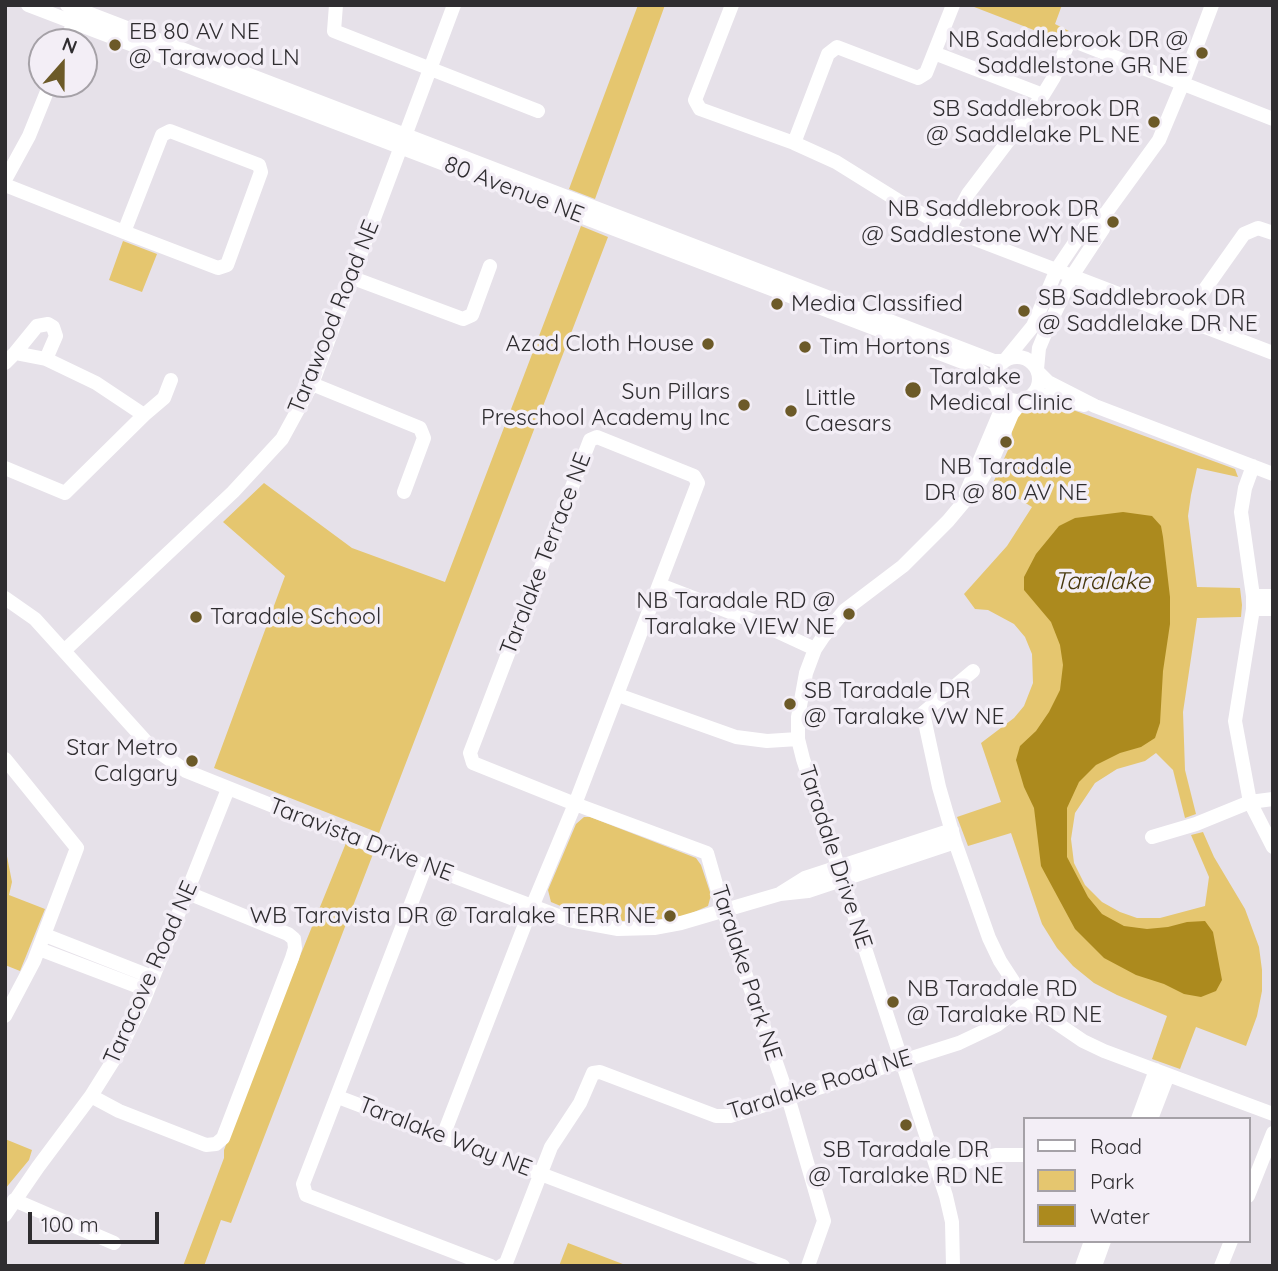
<!DOCTYPE html>
<style>
body{margin:0}
#map{position:relative;width:1278px;height:1271px;overflow:hidden;background:#e6e1e9;font-family:Quicksand,sans-serif}
canvas{display:block}
.frame{position:absolute;inset:0;border:7px solid #2f2d30;pointer-events:none}
.legend{position:absolute;left:1023px;top:1117px;width:228px;height:126px;box-sizing:border-box;background:#f3eef6;border:2px solid #a5a1a7;margin:0;padding:9px 12px;list-style:none;font-size:21px;color:#2f2d30}
.legend li{display:flex;align-items:center;gap:14px;height:35px}
.legend b{width:35px;border:2px solid #a5a1a7}
.north{position:absolute;left:28px;top:28px;width:70px;height:70px;box-sizing:border-box;background:#f3eef6;border:2px solid #a5a1a7;border-radius:50%;rotate:21deg;font-size:19px;font-weight:700;line-height:28px;text-align:center;color:#2f2d30}
.north::after{content:'';display:block;margin:auto;width:24px;height:32px;background:#6c5a28;clip-path:polygon(50% 0,100% 100%,50% 72%,0 100%)}
.scale{position:absolute;left:28px;top:1212px;width:131px;height:32px;box-sizing:border-box;border:4px solid #2f2d30;border-top:0;padding-left:9px;font-size:21px;line-height:24px;white-space:nowrap;color:#2f2d30;-webkit-text-stroke:5px #f3eef6;paint-order:stroke}
</style>
<div id="map">
<canvas width="1278" height="1271"></canvas>
<div class="frame"></div>
<ul class="legend">
<li><b style="height:9px;background:#fff"></b>Road</li>
<li><b style="height:19px;background:#e5c66f"></b>Park</li>
<li><b style="height:19px;background:#ac8a1e"></b>Water</li>
</ul>
<div class="north">N</div>
<div class="scale">100 m</div>
</div>
<script>
const g = document.querySelector('canvas').getContext('2d');
g.lineJoin = 'round';
function fillPath(path, color) { g.fillStyle = color; g.fill(path, 'evenodd'); }
const toPath = rows => new Path2D(rows.map(r => 'M' + r).join(''));
function strokePath(path, color, width, dash) { g.strokeStyle = color; g.lineWidth = width; g.lineCap = dash ? 'butt' : 'round'; g.setLineDash(dash || []); g.stroke(path); }
function label(font, color, halo, rows, align = 'center') {
  g.font = font + ' Quicksand,sans-serif'; g.lineWidth = 7; g.setLineDash([]); g.textBaseline = 'middle'; g.strokeStyle = halo; g.fillStyle = color; for (const [text, x, y, turn = 0] of rows) {
    g.save(); g.translate(x, y); g.rotate((+turn || 0) * Math.PI / 180); g.textAlign = isNaN(turn) ? turn : align; if (halo) g.strokeText(text, 0, 0); g.fillText(text, 0, 0); g.restore();
  }
}
fillPath(toPath([
 [638,5,665,5,595,199,569,189],
 [969,5,1062,5,1055,24,1069,31,1062,33,1057,39],
 [581,226,608,237,379,833,214,768,285,576,223,522,264,483,352,548,445,582],
 [123,241,157,254,142,292,109,280],
 [1043,399,1235,469,1238,477,1197,468,1191,495,1188,516,1197,587,1240,588,1242,605,1241,617,1197,618,1183,712,1185,770,1196,814,1185,818,1173,770,1156,753,1145,761,1117,769,1095,783,1075,813,1071,839,1074,863,1085,885,1102,902,1120,912,1137,918,1160,918,1205,906,1209,877,1191,835,1203,832,1214,857,1245,909,1259,947,1262,970,1262,991,1257,1016,1246,1046,1196,1027,1180,1069,1152,1059,1167,1016,1117,995,1094,983,1073,966,1057,948,1042,924,1011,833,968,846,957,817,1001,802,981,743,1014,718,1024,706,1033,683,1032,654,1025,637,1014,624,988,610,975,609,964,594,1007,546,1032,507,993,483,1013,439,1011,430,1021,410],
 [584,817,590,817,696,858,701,865,711,895,708,906,685,916,665,919,622,921,580,914,551,902,548,890,576,824],
 [346,843,373,854,231,1223,221,1220,204,1266,183,1266,224,1158,224,1150,259,1057],
 [5,846,12,882,9,895,45,909,20,971,5,965],
 [5,1139,32,1150,29,1160,5,1189],
 [568,1243,628,1266,559,1266]
]), '#e5c66f');
fillPath(toPath([
 [1123,512,1152,516,1161,526,1163,537,1170,597,1170,624,1163,671,1160,723,1155,738,1141,747,1120,753,1096,765,1079,782,1067,808,1067,857,1088,897,1102,914,1124,926,1147,929,1168,927,1187,922,1205,921,1213,932,1222,980,1216,991,1201,997,1184,994,1164,984,1136,975,1104,958,1075,929,1041,866,1034,808,1024,787,1016,760,1020,746,1036,731,1049,712,1060,690,1063,665,1060,645,1051,622,1024,590,1024,577,1036,554,1059,526,1075,518]
]), '#ac8a1e');
strokePath(toPath([
 [28,5,973,366,989,377,995,385],
 [67,5,994,361,1004,361],
 [336,5,334,31,538,111],
 [732,5,695,100,700,109,794,143,836,162,897,200,949,229,1273,353],
 [66,42,77,14],
 [934,53,1043,95],
 [794,143,828,54,837,47,918,78,926,73,953,5],
 [5,180,29,136,50,84],
 [5,185,124,232,218,268,227,265,261,172,259,165,170,131,162,135,124,232],
 [949,229,968,194,1043,95,1054,77,1068,44,1074,41,1273,119],
 [353,278,463,319,472,315,490,266],
 [1187,321,1193,306,1244,234,1258,228,1273,233],
 [15,353,37,326,48,324,53,327,56,336,46,359],
 '995 379a22 22 0 1 1 44 0a22 22 0 1 1-44 0Z',
 [1006,359,1033,326,1057,269,1086,226,1106,213,1159,140,1182,85,1212,5],
 [5,363,15,353,46,359,96,383,144,415,65,493,5,468],
 [1037,369,1039,348,1044,336,1072,276,1103,229,1106,213],
 [1038,372,1048,382,1095,406,1273,474],
 [312,384,420,428,424,438,404,492],
 [1028,398,1042,395,1084,405],
 [144,415,164,398,171,380],
 [1253,466,1245,488,1241,512,1253,596,1253,609,1235,721,1250,802,1273,847],
 [966,493,1001,410,998,390],
 [660,585,761,624,815,649],
 [1253,596,1273,596],
 [5,598,35,619,149,745,186,771,358,840,569,920,618,929,654,928,681,923,780,894,808,891,955,842],
 [1253,609,1273,609],
 [65,650,233,492,282,439,312,384,454,5],
 [973,671,923,713,939,787,955,842,989,938,1000,961,1015,984,1039,1011,1083,1041,1104,1051,1273,1114],
 [618,695,736,737,767,741,798,739],
 [5,759,77,848,34,961,5,1016],
 [1152,837,1196,824,1250,802,1273,799],
 [426,865,303,1184,306,1195,491,1266],
 [781,893,805,878,952,830],
 [45,935,152,977],
 [39,949,147,990],
 [91,1096,119,1111,206,1145,216,1144,223,1138,292,958,295,948,294,939,288,934,188,893],
 [338,1097,783,1266],
 [1138,1119,1156,1070],
 [1151,1119,1168,1075],
 [443,1136,527,919,575,804,698,483,694,476,597,437,590,440,470,753,473,763,575,804,707,853,724,912,788,1097,824,1221,808,1266],
 [938,1169,996,1155,1024,1155],
 [1248,1196,1273,1133],
 [14,1200,114,1243],
 [5,1215,38,1167,91,1096,118,1053,144,1000,228,789],
 [501,1266,506,1263,551,1147,580,1103,593,1073,600,1072,716,1116,730,1116,959,1043,997,1025,1028,1001],
 [953,1266,952,1222,946,1196,803,759,798,739,798,717,806,673,815,649,823,637,845,610,903,566,948,521,979,484,991,463,1012,414,1023,400],
 [1082,1266,1091,1241],
 [1095,1266,1104,1241],
 [1221,1266,1231,1241]
]), '#fff', 14);
for (const [x, y, r, color] of [
 [115,45,7,"#6c5a28"],
 [1202,53,7,"#6c5a28"],
 [1154,122,7,"#6c5a28"],
 [1113,222,7,"#6c5a28"],
 [777,304,7,"#6c5a28"],
 [1024,311,7,"#6c5a28"],
 [708,344,7,"#6c5a28"],
 [805,347,7,"#6c5a28"],
 [913,390,9,"#6c5a28"],
 [744,405,7,"#6c5a28"],
 [791,411,7,"#6c5a28"],
 [1006,442,7,"#6c5a28"],
 [849,614,7,"#6c5a28"],
 [196,617,7,"#6c5a28"],
 [790,704,7,"#6c5a28"],
 [192,761,7,"#6c5a28"],
 [670,916,7,"#6c5a28"],
 [893,1002,7,"#6c5a28"],
 [906,1125,7,"#6c5a28"]
]) { const dot = new Path2D(); dot.arc(x, y, r, 0, 2 * Math.PI); g.fillStyle = color; g.fill(dot); strokePath(dot, '#f3eef6', 2.5); }
label('23px', '#2f2d30', '#f3eef6', [
 ["EB 80 AV NE",129,32],
 ["@ Tarawood LN",129,58],
 ["NB Saddlebrook DR @",1188,40,"right"],
 ["Saddlelstone GR NE",1188,66,"right"],
 ["SB Saddlebrook DR",1140,109,"right"],
 ["@ Saddlelake PL NE",1140,135,"right"],
 ["NB Saddlebrook DR",1099,209,"right"],
 ["@ Saddlestone WY NE",1099,235,"right"],
 ["SB Saddlebrook DR",1038,298],
 ["@ Saddlelake DR NE",1038,324],
 ["Media Classified",791,304],
 ["Azad Cloth House",694,344,"right"],
 ["Tim Hortons",819,347],
 ["Taralake",929,377],
 ["Medical Clinic",929,403],
 ["Sun Pillars",730,392,"right"],
 ["Preschool Academy Inc",730,418,"right"],
 ["Little",805,398],
 ["Caesars",805,424],
 ["NB Taradale",1006,467,"center"],
 ["DR @ 80 AV NE",1006,493,"center"],
 ["NB Taradale RD @",835,601,"right"],
 ["Taralake VIEW NE",835,627,"right"],
 ["Taradale School",210,617],
 ["SB Taradale DR",804,691],
 ["@ Taralake VW NE",804,717],
 ["Star Metro",178,748,"right"],
 ["Calgary",178,774,"right"],
 ["WB Taravista DR @ Taralake TERR NE",656,916,"right"],
 ["NB Taradale RD",907,989],
 ["@ Taralake RD NE",907,1015],
 ["SB Taradale DR",906,1150,"center"],
 ["@ Taralake RD NE",906,1176,"center"]
], 'left');
label('23px', '#2f2d30', '#f3eef6', [
 ["80 Avenue NE",514,190,21],
 ["Tarawood Road NE",334,317,-68],
 ["Taralake Terrace NE",546,554,-69],
 ["Taravista Drive NE",361,840,21],
 ["Taradale Drive NE",835,857,72],
 ["Taracove Road NE",151,973,-66],
 ["Taralake Park NE",746,973,72],
 ["Taralake Road NE",820,1085,-17],
 ["Taralake Way NE",445,1137,21]
]);
label('italic 24px', '#47380e', '#f3eef6', [
 ["Taralake",1102,582]
]);
</script>
